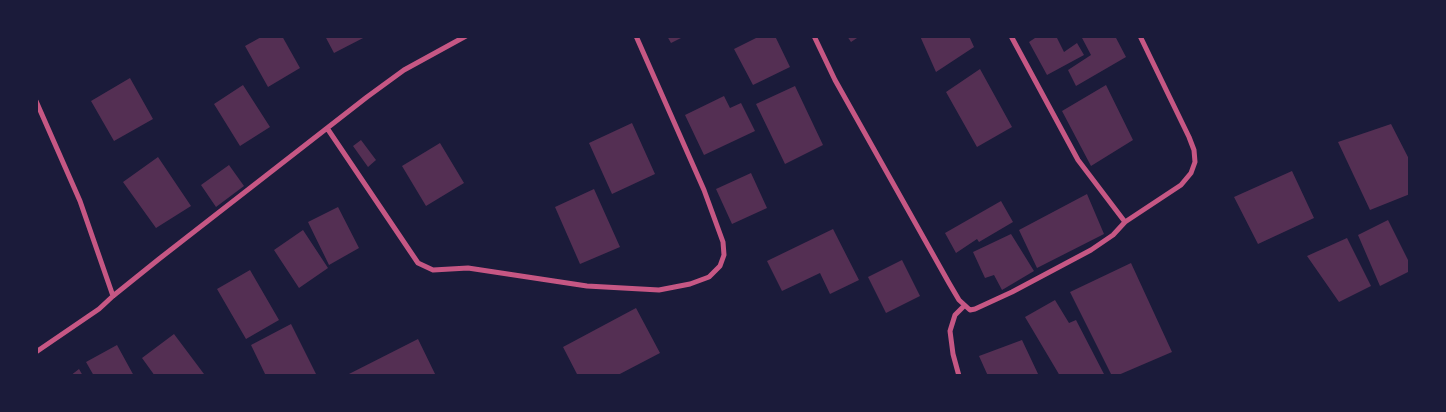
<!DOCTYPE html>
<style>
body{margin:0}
#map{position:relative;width:1446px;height:412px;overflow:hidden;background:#1b1b3a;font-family:"PT Sans Narrow",sans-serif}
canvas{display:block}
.frame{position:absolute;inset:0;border:38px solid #1b1b3a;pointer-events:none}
</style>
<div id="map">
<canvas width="1446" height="412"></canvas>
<div class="frame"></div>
</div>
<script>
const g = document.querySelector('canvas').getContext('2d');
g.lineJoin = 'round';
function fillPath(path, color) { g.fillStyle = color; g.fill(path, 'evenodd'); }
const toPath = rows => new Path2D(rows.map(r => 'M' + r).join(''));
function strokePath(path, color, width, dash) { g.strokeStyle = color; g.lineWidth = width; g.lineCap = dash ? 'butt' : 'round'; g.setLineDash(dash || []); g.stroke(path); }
fillPath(toPath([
 [263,36,282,36,300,68,268,87,245,46],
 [325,36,367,36,334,53],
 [667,36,685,36,671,43],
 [760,36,775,36,790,67,753,85,734,49],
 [847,36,860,36,851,42],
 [920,36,969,36,974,47,936,72],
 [1038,36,1056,36,1064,52,1077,43,1084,55,1047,75,1029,42],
 [1081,36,1115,36,1126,57,1076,86,1068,70,1091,55],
 [980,69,1012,127,977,147,946,92],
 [130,78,153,119,114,141,91,101],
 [243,85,270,127,240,146,214,104],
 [1106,85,1133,140,1091,166,1062,111],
 [795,86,823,145,785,164,756,104],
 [724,96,730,108,741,103,755,131,704,155,685,115],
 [632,123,655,174,612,194,589,143],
 [1391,124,1410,161,1410,194,1370,210,1338,142],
 [361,140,376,160,368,167,353,146],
 [440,143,464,183,426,206,402,166],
 [158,157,191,206,156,228,123,182],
 [229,165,244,186,216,207,201,185],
 [1292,171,1314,218,1258,244,1234,197],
 [751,173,767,208,732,224,716,189],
 [594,189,620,247,580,264,555,207],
 [1087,194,1104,234,1037,268,1019,230],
 [1001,201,1013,222,979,242,977,239,956,253,945,233],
 [338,207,359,248,329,265,308,222],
 [1388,220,1410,264,1410,271,1380,286,1358,235],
 [833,229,859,280,830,294,820,273,782,291,767,261],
 [303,230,328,268,299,288,274,250],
 [1011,234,1034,271,1002,290,994,275,985,278,973,252],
 [1347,238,1371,286,1339,302,1307,256],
 [902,260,920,296,886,313,868,277],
 [1131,263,1172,352,1116,376,1112,376,1070,292],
 [250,270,279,320,246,339,217,289],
 [1055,300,1069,323,1076,320,1105,376,1060,376,1025,317],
 [636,308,660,353,616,376,578,376,563,347],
 [291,324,317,376,266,376,251,345],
 [174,334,204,374,202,376,155,376,142,358],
 [418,339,436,376,345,376],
 [1022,340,1039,376,988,376,979,356],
 [117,345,134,376,94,376,86,362],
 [79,369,83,376,70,376]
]), '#542f53');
strokePath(toPath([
 [814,36,835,80,949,283,959,300,970,310,975,309,1012,292,1091,250,1113,235,1125,222,1181,185,1191,173,1195,162,1194,150,1189,137,1140,36],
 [1011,36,1078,160,1125,222],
 [36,101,80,201,113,296],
 [327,128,418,263,433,270,468,268,587,286,659,290,690,284,709,277,720,266,724,255,723,242,704,190,636,36],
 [36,352,99,309,113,296,159,259,367,97,404,70,466,36],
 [959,376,953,354,950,331,955,315,964,306]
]), '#c65784', 5);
</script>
